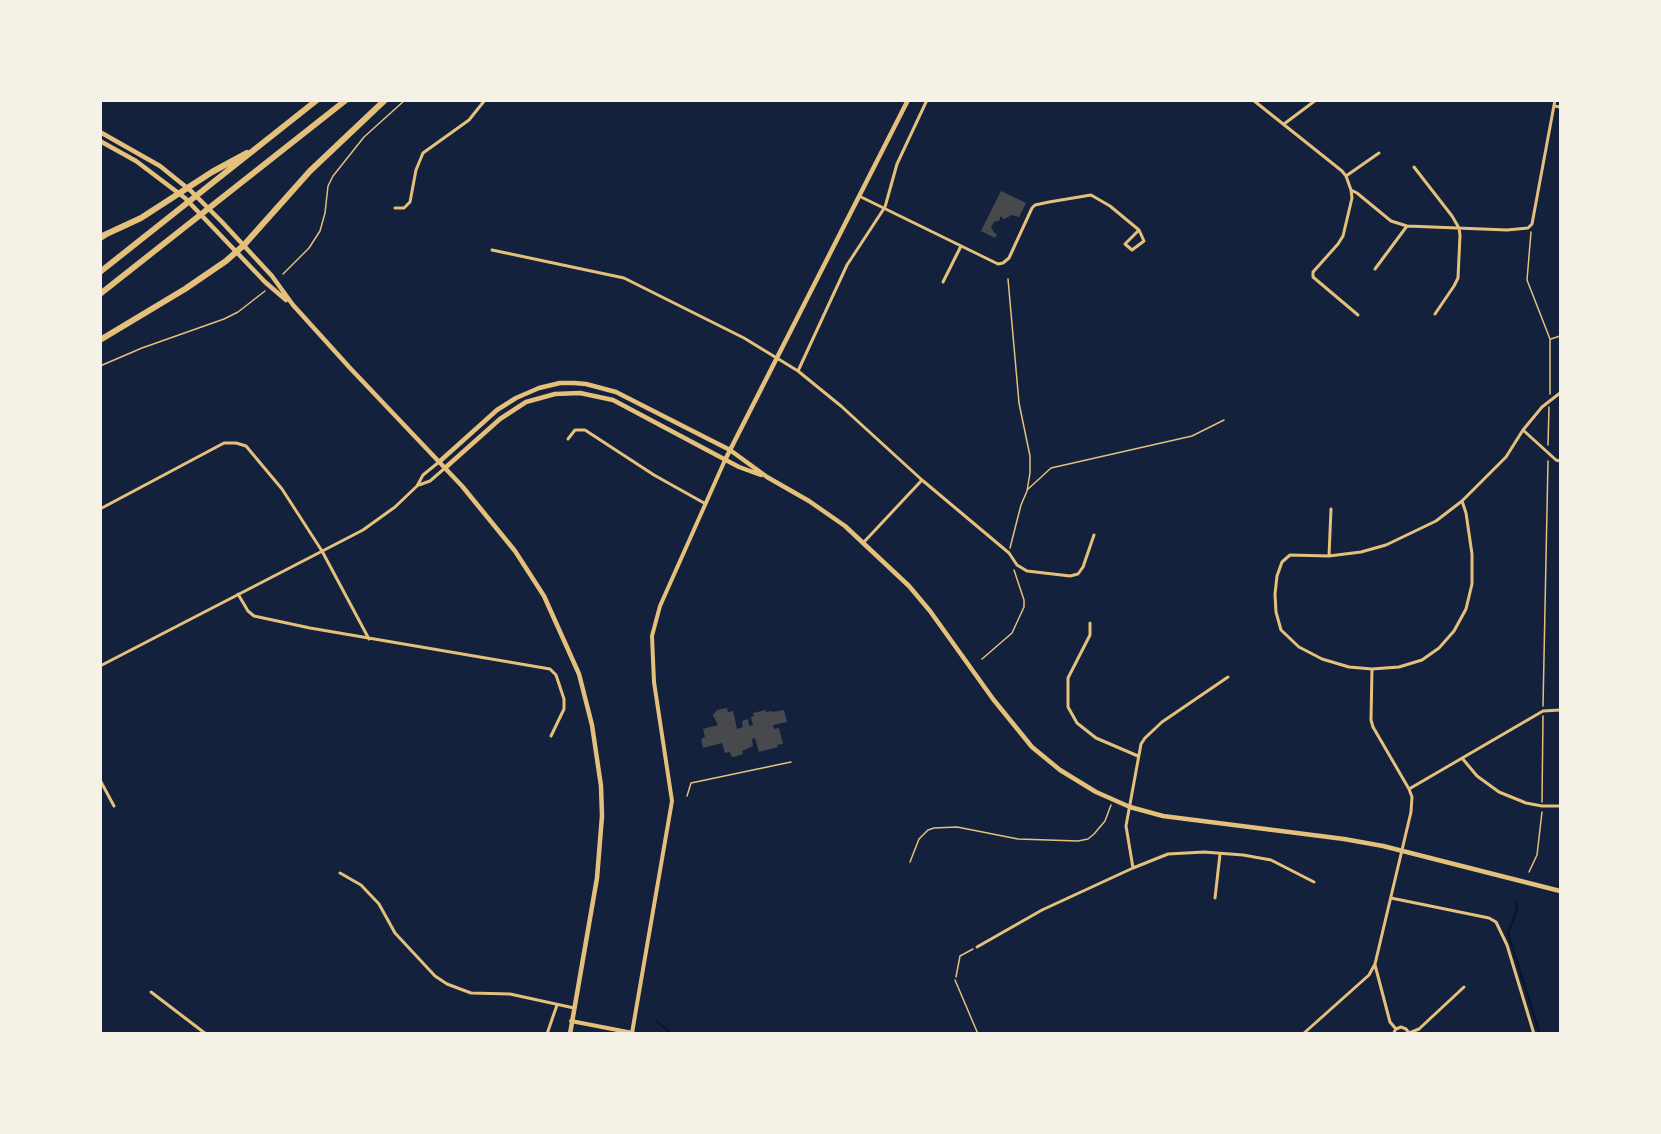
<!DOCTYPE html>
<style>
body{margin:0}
#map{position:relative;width:1661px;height:1134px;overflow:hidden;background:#14213d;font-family:"Varela Round",sans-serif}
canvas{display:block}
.frame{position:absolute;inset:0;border:102px solid #f6f1e7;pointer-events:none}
</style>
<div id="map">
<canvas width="1661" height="1134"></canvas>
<div class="frame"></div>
</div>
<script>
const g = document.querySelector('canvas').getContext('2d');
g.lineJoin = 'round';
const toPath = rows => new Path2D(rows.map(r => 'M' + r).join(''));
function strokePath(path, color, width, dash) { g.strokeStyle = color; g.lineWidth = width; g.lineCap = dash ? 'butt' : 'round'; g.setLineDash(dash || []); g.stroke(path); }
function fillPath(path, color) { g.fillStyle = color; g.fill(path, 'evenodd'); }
strokePath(toPath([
 [1516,903,1517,909,1508,933,1540,1034],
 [656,1021,672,1034]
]), '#0b132b', 2);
fillPath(toPath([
 [1001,191,1026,203,1019,217,1012,215,1004,219,1000,216,1000,220,994,222,991,227,994,233,997,234,995,238,981,231],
 [727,708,728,712,733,711,737,729,743,727,742,721,748,719,749,726,753,725,751,717,754,716,753,713,766,710,766,712,772,711,773,712,784,710,787,722,773,725,774,729,779,728,783,744,777,745,778,747,759,752,755,738,752,739,753,746,742,751,743,754,734,757,731,756,730,752,725,753,722,743,703,748,701,739,705,737,703,729,718,725,713,715,717,710]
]), '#48494c');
strokePath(toPath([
 [1531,232,1527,280,1550,339,1550,394],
 [283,274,309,248,320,231,325,213,328,186,333,176,364,137,405,100],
 [1008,279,1019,403,1030,456,1030,473,1027,491,1021,505,1010,548],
 [1551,339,1560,336],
 [100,366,142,348,224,319,238,312,265,291],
 [1548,445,1549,407],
 [1027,490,1051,468,1192,436,1224,420],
 [982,659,1012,633,1024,607,1024,600,1014,570],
 [1543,706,1548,461],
 [687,796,691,783,791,762],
 [1542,802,1543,716],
 [910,862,919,839,928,830,934,828,957,827,1018,839,1078,841,1088,839,1094,834,1105,821,1111,805],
 [1529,872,1537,855,1542,812],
 [956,977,960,956,973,949],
 [955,980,978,1034]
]), '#e5c07b', 1.5);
strokePath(toPath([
 [100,241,106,237]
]), '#e5c07b', 1.5);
strokePath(toPath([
 [1253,100,1342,171,1346,176,1351,190,1357,193,1391,221,1407,226,1507,230,1528,228,1532,224,1555,100],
 [1554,106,1560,107],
 [1284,124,1316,100],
 [1414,167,1452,216,1459,228,1460,235,1458,278,1454,286,1435,314],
 [1346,176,1379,153],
 [1351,190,1352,198,1343,236,1338,244,1313,272,1313,277,1358,315],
 [859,196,998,264,1003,263,1009,258,1032,208,1035,205,1049,202,1091,195,1110,206,1139,230,1144,241,1132,250,1125,244,1139,230],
 [395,208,404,208,410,202,416,170,423,153,469,120,485,100],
 [492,250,624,278,744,338,798,371,847,265,885,207,897,164,927,100],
 [1375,269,1407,226],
 [943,282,961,246],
 [798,371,841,406,922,480,1009,553,1017,565,1027,571,1070,576,1078,574,1083,567,1094,535],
 [1523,430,1556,460,1560,461],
 [568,439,575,430,585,430,654,475,704,503],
 [419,485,430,481,445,468],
 [1462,501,1436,521,1386,545,1361,552,1329,556,1290,555,1282,562,1277,576,1275,594,1276,612,1281,630,1299,647,1322,659,1349,667,1372,669,1399,667,1422,660,1439,648,1454,631,1466,609,1472,584,1472,554,1466,513,1462,501,1506,457,1523,430,1542,407,1560,393],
 [100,509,224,443,236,443,246,446,282,489,322,551,369,639],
 [864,542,922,480],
 [1329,556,1331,509],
 [238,594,248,611,254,616,310,628,550,669,556,675,564,699,564,709,551,736],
 [1090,623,1090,635,1068,678,1068,707,1077,723,1096,738,1138,756],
 [100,666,363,530,395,507,417,486,423,475,439,462],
 [1462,758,1477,776,1499,792,1526,803,1542,806,1560,806],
 [100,780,114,806],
 [1409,789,1543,711,1560,710],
 [1133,868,1168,854,1204,852,1243,855,1271,860,1314,882],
 [340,873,361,885,379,904,395,933,435,976,447,984,471,993,510,994,574,1008],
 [1215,898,1220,854],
 [1391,898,1489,918,1496,922,1507,945,1534,1034],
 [977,947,1042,910,1133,868,1126,826,1141,744,1145,738,1162,722,1228,677],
 [1375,965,1390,1022,1396,1029],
 [151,992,206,1034],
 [1409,1033,1419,1029,1464,987],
 [547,1034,557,1005],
 [1303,1034,1369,975,1375,964,1411,812,1412,797,1409,789,1373,727,1371,720,1372,669],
 [1393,1034,1396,1029,1401,1027,1406,1029,1409,1033]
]), '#e5c07b', 3);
strokePath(toPath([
 [571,1021,633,1033],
 [632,1033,672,801,654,682,652,636,660,606,725,460]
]), '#e5c07b', 4);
strokePath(toPath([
 [100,132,160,166,191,191,222,222,272,276,293,305,350,368,462,486,515,551,544,596,579,674,592,725,601,786,602,816,597,878,570,1034],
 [100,141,136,161,185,198,265,282,286,300],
 [725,460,908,100],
 [439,462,497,410,516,398,539,388,560,383,574,383,586,384,616,392,730,450,767,477,809,501,845,526,909,586,930,611,993,699,1032,747,1060,770,1096,792,1130,807,1163,816,1344,839,1383,846,1560,891],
 [445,468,500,419,526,402,555,394,580,393,613,400,739,467,761,475]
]), '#e5c07b', 4.5);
strokePath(toPath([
 [100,237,141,218,212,172,247,153],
 [100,272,317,100],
 [100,294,346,100],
 [100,340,185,289,226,261,244,245,310,171,385,100]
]), '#e5c07b', 6);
</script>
